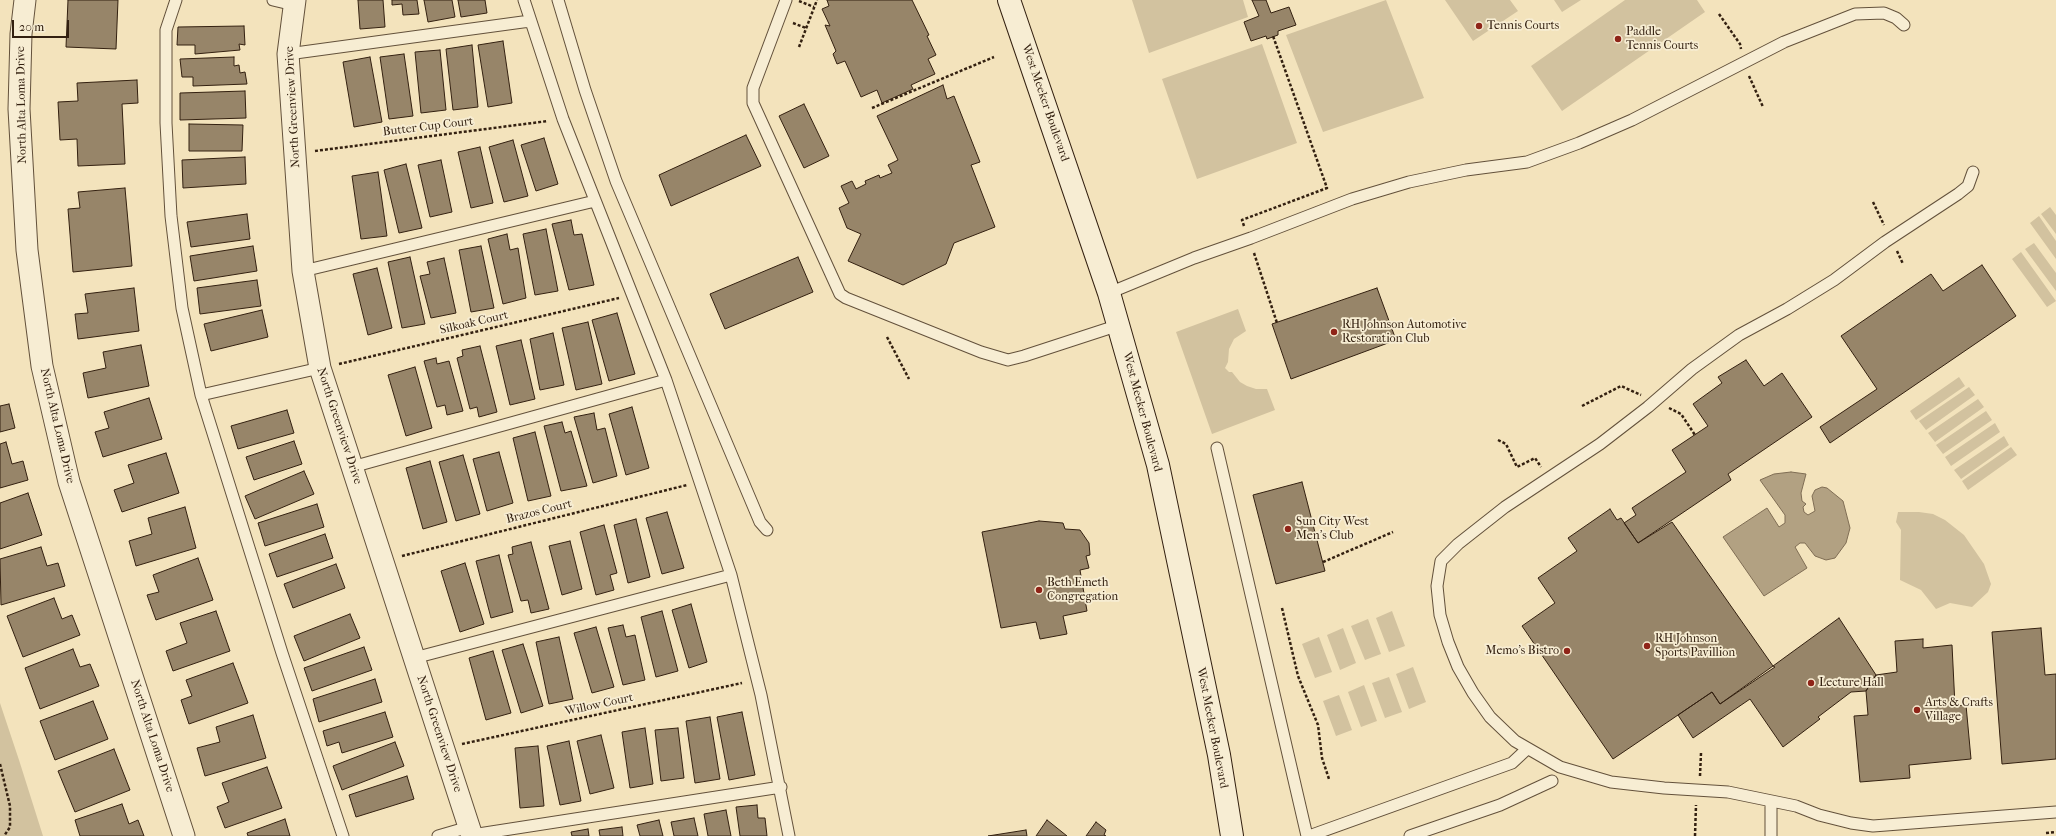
<!DOCTYPE html>
<style>
body{margin:0}
#map{position:relative;width:2056px;height:836px;overflow:hidden;background:#f3e3bc;font-family:"IM FELL French Canon",serif}
canvas{display:block}
.scale{position:absolute;left:12px;top:20px;width:57px;height:18px;box-sizing:border-box;border:2px solid #332010;border-top:0;padding-left:5px;font-size:12px;line-height:14px;white-space:nowrap;color:#332010;-webkit-text-stroke:3px #f7edd3;paint-order:stroke}
</style>
<div id="map">
<canvas width="2056" height="836"></canvas>
<div class="scale">20 m</div>
</div>
<script>
const g = document.querySelector('canvas').getContext('2d');
g.lineJoin = 'round';
function fillPath(path, color) { g.fillStyle = color; g.fill(path, 'evenodd'); }
const toPath = rows => new Path2D(rows.map(r => 'M' + r).join(''));
function strokePath(path, color, width, dash) { g.strokeStyle = color; g.lineWidth = width; g.lineCap = dash ? 'butt' : 'round'; g.setLineDash(dash || []); g.stroke(path); }
function label(font, color, halo, rows, align = 'center') {
  g.font = font + ' "IM FELL French Canon",serif'; g.lineWidth = 3.5; g.setLineDash([]); g.textBaseline = 'middle'; g.strokeStyle = halo; g.fillStyle = color; for (const [text, x, y, turn = 0] of rows) {
    g.save(); g.translate(x, y); g.rotate((+turn || 0) * Math.PI / 180); g.textAlign = isNaN(turn) ? turn : align; if (halo) g.strokeText(text, 0, 0); g.fillText(text, 0, 0); g.restore();
  }
}
fillPath(toPath([
 [1132,0,1243,0,1248,17,1149,53],
 [1386,0,1424,98,1323,132,1286,35],
 [1445,0,1510,0,1518,11,1473,41],
 [1554,0,1581,0,1562,12],
 [1625,0,1697,0,1705,12,1562,111,1531,66],
 [1262,44,1297,143,1197,179,1162,79],
 [2050,207,2056,215,2056,234,2041,214],
 [2039,216,2056,241,2056,259,2030,223],
 [2034,243,2056,273,2056,291,2025,249],
 [2021,252,2056,301,2047,307,2012,259],
 [1238,309,1246,331,1234,339,1229,349,1228,362,1225,368,1229,372,1232,372,1240,382,1247,386,1256,389,1267,389,1275,410,1212,434,1176,332],
 [1959,377,1965,386,1916,420,1910,411],
 [1969,387,1975,395,1926,430,1919,421],
 [1978,399,1984,407,1935,442,1928,433],
 [1986,411,1992,420,1943,454,1936,445],
 [1995,423,2000,432,1951,466,1945,457],
 [2004,436,2009,445,1961,479,1954,470],
 [2011,447,2017,455,1968,490,1962,481],
 [1898,512,1919,512,1933,514,1945,520,1964,535,1984,564,1991,584,1988,592,1972,607,1950,603,1936,609,1921,590,1900,580,1901,530,1896,522],
 [1392,611,1405,646,1389,652,1376,618],
 [1368,619,1381,654,1365,660,1351,626],
 [1343,628,1356,663,1340,670,1327,635],
 [1319,637,1332,672,1315,678,1302,644],
 [1413,667,1426,702,1409,709,1396,674],
 [1389,677,1402,712,1385,718,1372,683],
 [1364,685,1377,721,1361,727,1348,692],
 [1339,695,1352,730,1336,736,1323,701],
 [0,703,19,760,43,836,0,836]
]), '#d2c29f');
const water = toPath([
 [1791,472,1806,474,1801,493,1802,501,1806,504,1803,507,1804,512,1808,515,1815,511,1812,496,1815,490,1822,487,1827,488,1843,501,1850,528,1846,543,1835,558,1826,560,1815,556,1805,543,1800,543,1795,547,1807,568,1764,596,1723,537,1767,508,1779,527,1785,523,1785,515,1760,480,1774,474,1791,472]
]);
fillPath(water, '#b2a182');
strokePath(water, '#7f6d54', 1);
const building = toPath([
 [68,0,118,0,116,49,66,47,68,0],
 [358,0,383,0,385,27,360,29,358,0],
 [392,0,417,0,419,14,403,15,402,4,392,5,392,0],
 [424,0,452,0,455,17,428,22,424,0],
 [458,0,485,0,487,13,461,17,458,0],
 [827,0,912,0,929,35,927,36,936,55,928,59,935,74,911,85,913,89,882,103,877,90,861,97,845,61,837,64,833,54,836,51,825,25,830,26,822,9,829,6,827,0],
 [1252,0,1266,0,1271,13,1289,7,1296,25,1278,31,1278,35,1267,39,1266,36,1251,41,1244,22,1259,16,1252,0],
 [244,26,245,45,239,44,240,50,195,54,195,45,177,45,178,27,244,26],
 [503,41,512,103,488,107,478,45,503,41],
 [472,45,478,107,453,110,446,49,472,45],
 [440,50,446,110,421,113,415,52,440,50],
 [404,54,413,116,389,119,380,57,404,54],
 [234,57,234,66,239,65,240,73,245,72,247,84,193,86,193,77,182,77,180,59,234,57],
 [370,57,382,122,354,127,343,62,370,57],
 [137,80,138,103,122,104,125,164,78,166,77,139,60,140,58,102,78,101,77,83,137,80],
 [943,85,947,99,954,96,980,162,971,165,995,227,954,243,946,264,903,285,848,261,861,234,847,228,839,208,849,203,841,186,852,181,856,189,866,184,865,181,879,175,880,178,892,173,888,165,898,160,877,116,943,85],
 [245,91,246,118,180,120,180,93,245,91],
 [804,104,829,156,804,168,779,116,804,104],
 [189,124,243,125,242,151,189,151,189,124],
 [746,135,761,166,671,206,659,175,746,135],
 [544,138,558,184,536,191,521,145,544,138],
 [513,140,528,196,504,202,489,147,513,140],
 [480,147,493,203,471,208,458,152,480,147],
 [245,157,246,184,183,188,182,160,245,157],
 [441,160,452,212,430,217,418,165,441,160],
 [406,164,422,228,399,233,384,170,406,164],
 [378,172,387,236,361,239,352,176,378,172],
 [125,188,132,266,73,272,68,209,80,208,78,192,125,188],
 [247,214,250,239,191,247,187,222,247,214],
 [571,220,574,235,582,234,594,285,569,290,552,224,571,220],
 [546,229,558,291,535,295,523,234,546,229],
 [507,234,510,250,518,248,526,298,503,304,488,239,507,234],
 [253,246,257,271,194,281,190,256,253,246],
 [481,246,494,308,471,312,459,250,481,246],
 [410,257,425,324,402,328,388,262,410,257],
 [798,257,813,292,725,329,710,294,798,257],
 [444,258,456,313,431,318,420,276,430,274,427,262,444,258],
 [1982,265,2016,316,1830,443,1820,427,1877,389,1841,336,1931,274,1943,291,1982,265],
 [377,268,392,328,368,335,353,274,377,268],
 [257,280,261,306,200,314,197,288,257,280],
 [134,288,139,331,78,339,75,314,88,313,85,294,134,288],
 [1377,288,1396,340,1291,379,1272,324,1377,288],
 [262,310,268,337,211,351,204,324,262,310],
 [617,313,635,374,609,381,592,320,617,313],
 [588,322,602,384,576,390,562,328,588,322],
 [553,333,564,385,540,390,530,339,553,333],
 [521,340,535,399,510,405,496,346,521,340],
 [141,345,149,386,88,398,83,373,106,368,103,352,141,345],
 [480,346,497,412,479,417,477,407,470,409,457,358,463,356,462,350,480,346],
 [436,358,437,364,449,361,463,411,447,415,445,405,437,407,424,361,436,358],
 [1746,360,1764,386,1782,373,1812,417,1728,474,1731,480,1638,543,1624,523,1636,515,1632,508,1686,472,1672,450,1708,426,1693,404,1722,383,1718,377,1746,360],
 [415,367,432,428,406,436,388,375,415,367],
 [149,398,162,439,103,457,95,432,109,428,104,412,149,398],
 [9,404,15,428,0,432,0,406,9,404],
 [632,407,649,468,626,475,609,414,632,407],
 [287,410,294,433,238,449,231,426,287,410],
 [594,413,597,430,605,428,617,476,593,483,574,417,594,413],
 [562,422,565,433,571,431,587,486,561,491,544,426,562,422],
 [535,432,551,496,528,501,513,438,535,432],
 [294,441,302,464,254,480,246,457,294,441],
 [6,442,12,464,23,461,28,480,0,488,0,444,6,442],
 [499,452,513,503,487,511,473,459,499,452],
 [166,453,179,493,122,512,114,490,134,483,128,465,166,453],
 [463,455,480,514,456,521,439,462,463,455],
 [430,461,447,522,423,529,406,468,430,461],
 [304,471,314,494,255,519,245,496,304,471],
 [1302,482,1325,571,1276,584,1253,495,1302,482],
 [28,493,42,535,0,549,0,503,28,493],
 [317,504,324,527,265,546,258,523,317,504],
 [185,507,196,548,136,566,129,541,152,534,148,518,185,507],
 [1610,509,1617,520,1621,518,1638,543,1672,522,1773,666,1720,704,1712,692,1613,759,1522,626,1555,603,1538,578,1577,551,1568,538,1610,509],
 [667,512,684,568,662,574,646,518,667,512],
 [636,519,650,577,628,583,614,525,636,519],
 [1039,521,1063,523,1065,529,1080,530,1089,543,1090,555,1086,556,1089,568,1080,570,1087,611,1063,616,1067,634,1040,639,1036,622,1001,628,982,532,1039,521],
 [604,525,617,573,610,575,614,590,596,595,580,532,604,525],
 [325,534,333,558,277,577,269,554,325,534],
 [570,541,582,589,562,595,549,546,570,541],
 [531,542,549,609,531,613,528,600,521,601,508,555,513,554,512,547,531,542],
 [41,547,47,566,58,563,65,586,1,605,0,559,41,547],
 [499,555,513,612,491,618,476,561,499,555],
 [198,558,213,600,156,620,147,595,159,592,153,575,198,558],
 [465,563,484,624,460,632,441,571,465,563],
 [336,564,345,588,293,608,284,584,336,564],
 [54,598,62,619,72,615,80,635,23,657,7,616,54,598],
 [691,604,707,662,689,668,672,610,691,604],
 [216,611,230,651,173,671,166,651,187,643,180,623,216,611],
 [662,611,678,671,656,677,641,617,662,611],
 [350,614,360,638,304,661,294,636,350,614],
 [1839,618,1876,675,1866,691,1851,692,1818,717,1820,719,1783,747,1750,699,1693,738,1678,715,1712,692,1720,704,1775,667,1773,666,1839,618],
 [623,625,626,637,635,635,645,680,623,685,608,628,623,625],
 [596,627,614,687,592,693,574,633,596,627],
 [2041,628,2045,675,2056,674,2056,759,2002,764,1992,632,2041,628],
 [559,637,573,699,549,704,536,642,559,637],
 [1923,639,1923,648,1952,645,1955,706,1966,705,1971,759,1909,765,1910,778,1860,782,1854,716,1868,715,1866,691,1876,675,1897,672,1895,641,1923,639],
 [523,644,543,706,521,713,502,650,523,644],
 [364,647,372,670,312,691,304,668,364,647],
 [73,649,80,667,90,664,99,686,40,709,25,668,73,649],
 [493,651,511,713,486,720,469,658,493,651],
 [233,663,248,703,189,724,181,700,192,696,186,680,233,663],
 [375,679,382,702,319,722,313,699,375,679],
 [93,701,108,739,55,760,40,721,93,701],
 [385,712,393,737,342,753,339,742,327,746,323,731,385,712],
 [742,712,755,775,729,780,717,717,742,712],
 [253,715,266,758,205,776,197,748,220,742,216,727,253,715],
 [710,717,720,779,695,783,686,721,710,717],
 [645,728,653,784,630,788,622,732,645,728],
 [678,728,684,778,661,781,655,730,678,728],
 [601,735,614,788,590,794,577,741,601,735],
 [569,741,581,801,560,805,547,746,569,741],
 [395,742,404,766,342,790,333,766,395,742],
 [538,746,544,806,520,808,515,748,538,746],
 [114,749,130,790,75,812,58,771,114,749],
 [267,767,282,808,225,828,217,807,229,802,222,783,267,767],
 [407,776,414,799,356,817,349,795,407,776],
 [122,804,129,824,138,820,144,836,80,836,75,820,122,804],
 [757,805,758,818,765,818,767,836,740,836,736,807,757,805],
 [726,810,731,836,708,836,704,814,726,810],
 [694,818,698,836,674,836,671,822,694,818],
 [285,819,290,836,248,836,247,833,285,819],
 [659,820,663,836,640,836,637,825,659,820],
 [1047,820,1067,836,1036,836,1047,820],
 [1096,822,1106,830,1104,835,1106,836,1086,836,1096,822],
 [622,827,623,836,600,836,599,830,622,827],
 [588,829,589,836,572,836,571,832,588,829],
 [1026,830,1027,836,988,836,1026,830]
]);
fillPath(building, '#978569');
strokePath(building, '#332010', 1);
const lane = toPath([
 [176,0,166,30,166,123,171,216,182,308,201,395,282,653,343,836],
 [273,0,294,5],
 [524,0,563,119,666,380,731,575,761,695,789,836],
 [558,0,585,90,616,181,760,522,767,530],
 [786,0,753,88,753,103,840,294,846,298,981,352,1008,360,1024,356,1119,325],
 [288,54,530,21],
 [1973,172,1968,186,1958,194,1885,242,1834,280,1787,309,1739,335,1692,369,1648,407,1600,444,1505,507,1458,544,1441,561,1437,586,1440,615,1448,642,1458,667,1473,693,1490,717,1515,741,1560,767,1611,782,1664,788,1728,792,1796,806,1819,815,1851,823,1873,826,2056,812],
 [303,271,595,201],
 [1109,293,1194,258,1251,238,1352,199,1409,182,1466,170,1527,162,1579,143,1632,120,1784,42,1855,14,1884,13,1896,18,1904,25],
 [201,395,320,368],
 [1217,448,1307,836],
 [352,467,666,380],
 [414,658,731,575],
 [472,835,781,787],
 [438,836,469,827],
 [1309,836,1512,763,1527,749],
 [1410,836,1500,805,1552,781],
 [1771,836,1771,802]
]);
const street = toPath([
 [25,0,21,34,19,109,27,250,42,366,69,482,184,836],
 [295,0,288,54,303,271,320,368,472,836]
]);
const secondary = toPath([
 [1009,0,1109,293,1158,465,1219,755,1232,836]
]);
strokePath(lane, '#63513b', 13);
strokePath(street, '#63513b', 23);
strokePath(secondary, '#332010', 24);
strokePath(toPath([
 [799,1,814,7],
 [1719,14,1740,44,1741,49],
 [793,23,806,28],
 [799,47,817,0],
 [1749,76,1763,107],
 [872,108,994,57],
 [315,151,548,121],
 [1873,202,1884,225],
 [1244,226,1242,220,1327,188,1273,36],
 [1897,251,1903,264],
 [1254,253,1277,323],
 [887,337,909,379],
 [339,364,619,298],
 [1582,406,1621,386,1641,395],
 [1669,408,1681,414,1695,435],
 [1498,440,1506,444,1517,467,1535,458,1541,467],
 [402,556,687,485],
 [1323,562,1393,532],
 [1282,608,1298,676,1318,725,1322,758,1329,779],
 [462,744,742,683],
 [0,764,10,806,10,827,4,836],
 [1700,776,1701,753],
 [2046,833,2056,832],
 [1695,836,1696,805]
]), '#332010', 2.5, [3, 2]);
strokePath(lane, '#f7edd3', 11);
strokePath(street, '#f7edd3', 21);
strokePath(secondary, '#f7edd3', 22);
for (const [x, y, r, color] of [
 [1479,26,4,"#8f2418"],
 [1618,39,4,"#8f2418"],
 [1334,332,4,"#8f2418"],
 [1288,529,4,"#8f2418"],
 [1039,590,4,"#8f2418"],
 [1647,646,4,"#8f2418"],
 [1567,651,4,"#8f2418"],
 [1811,683,4,"#8f2418"],
 [1917,710,4,"#8f2418"]
]) { const dot = new Path2D(); dot.arc(x, y, r, 0, 2 * Math.PI); g.fillStyle = color; g.fill(dot); strokePath(dot, '#f7edd3', 1.5); }
label('12px', '#332010', '#f7edd3', [
 ["Tennis Courts",1487,26],
 ["Paddle",1626,32],
 ["Tennis Courts",1626,46],
 ["RH Johnson Automotive",1342,325],
 ["Restoration Club",1342,339],
 ["Sun City West",1296,522],
 ["Men's Club",1296,536],
 ["Beth Emeth",1047,583],
 ["Congregation",1047,597],
 ["RH Johnson",1655,639],
 ["Sports Pavillion",1655,653],
 ["Memo's Bistro",1559,651,"right"],
 ["Lecture Hall",1819,683],
 ["Arts & Crafts",1925,703],
 ["Village",1925,717]
], 'left');
label('12px', '#332010', '#f7edd3', [
 ["West Meeker Boulevard",1045,103,71],
 ["North Alta Loma Drive",22,105,-91],
 ["North Greenview Drive",293,107,-93],
 ["Butter Cup Court",428,127,-7],
 ["Silkoak Court",474,323,-13],
 ["West Meeker Boulevard",1142,412,75],
 ["North Alta Loma Drive",57,426,77],
 ["North Greenview Drive",339,426,72],
 ["Brazos Court",539,512,-14],
 ["Willow Court",599,705,-12],
 ["West Meeker Boulevard",1212,728,79],
 ["North Greenview Drive",439,734,72],
 ["North Alta Loma Drive",152,736,72]
]);
</script>
